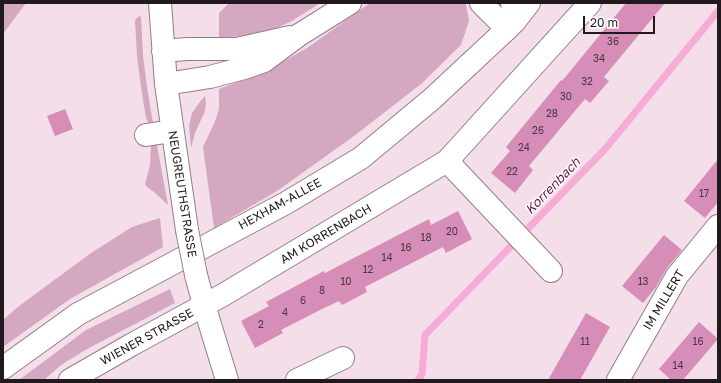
<!DOCTYPE html>
<style>
body{margin:0}
#map{position:relative;width:721px;height:383px;overflow:hidden;background:#f3deea;font-family:"Golos Text",sans-serif}
canvas{display:block}
.frame{position:absolute;inset:0;border:4px solid #21191d;pointer-events:none}
.scale{position:absolute;left:583px;top:16px;width:72px;height:18px;box-sizing:border-box;border:2px solid #21191d;border-top:0;padding-left:5px;font-size:12px;line-height:14px;white-space:nowrap;color:#21191d;-webkit-text-stroke:3px #fff;paint-order:stroke}
</style>
<div id="map">
<canvas width="721" height="383"></canvas>
<div class="frame"></div>
<div class="scale">20 m</div>
</div>
<script>
const g = document.querySelector('canvas').getContext('2d');
g.lineJoin = 'round';
function fillPath(path, color) { g.fillStyle = color; g.fill(path, 'evenodd'); }
const toPath = rows => new Path2D(rows.map(r => 'M' + r).join(''));
function strokePath(path, color, width, dash) { g.strokeStyle = color; g.lineWidth = width; g.lineCap = dash ? 'butt' : 'round'; g.setLineDash(dash || []); g.stroke(path); }
function label(font, color, halo, rows, align = 'center') {
  g.font = font + ' "Golos Text",sans-serif'; g.lineWidth = 3; g.setLineDash([]); g.textBaseline = 'middle'; g.strokeStyle = halo; g.fillStyle = color; for (const [text, x, y, turn = 0] of rows) {
    g.save(); g.translate(x, y); g.rotate((+turn || 0) * Math.PI / 180); g.textAlign = isNaN(turn) ? turn : align; if (halo) g.strokeText(text, 0, 0); g.fillText(text, 0, 0); g.restore();
  }
}
fillPath(toPath([
 [3,3,26,3,3,34],
 [229,3,320,3,292,21,263,34,219,38,219,13],
 [370,3,465,3,466,4,469,21,461,45,421,84,354,136,277,191,214,228,203,147,214,124,219,109,219,89,267,71,307,48],
 [139,16,141,17,143,56,147,87,153,124,148,122,146,118,141,87,137,56,135,21,136,19],
 [205,96,206,104,205,111,195,133,191,148,189,126,192,113,199,103],
 [156,140,168,205,154,192,147,187,145,184,150,165,151,145],
 [160,218,163,247,70,299,3,347,3,320,19,306,91,253,132,227],
 [170,289,175,303,114,335,87,349,61,365,44,380,19,380,86,330]
]), '#d5a8c1');
strokePath(toPath([
 [418,380,422,374,425,335,606,148,718,11]
]), '#f6acd7', 7);
fillPath(toPath([
 [626,3,665,3,604,77,609,81,590,103,585,99,529,166,533,170,515,193,491,173,510,151,506,147,561,80,562,81],
 [65,109,73,129,55,136,47,116],
 [718,159,718,202,705,218,684,201],
 [458,211,472,239,446,253,443,247,365,287,367,292,342,305,339,301,320,310,281,330,283,333,255,348,241,321,269,306,266,302,324,271,325,273,429,219,431,225],
 [664,235,682,250,667,268,656,287,643,303,622,286],
 [586,313,610,327,580,380,548,380],
 [699,322,718,339,683,380,671,380,659,369]
]), '#d68eb8');
const minor = toPath([
 [160,3,166,84,187,230],
 [481,3,507,29],
 [512,3,515,21],
 [163,51,187,49,237,49,290,37],
 [166,84,210,77,244,68,264,61,299,35,350,3],
 [146,135,172,131],
 [447,161,551,271],
 [196,275,204,305,227,380],
 [70,380,131,345,223,295,447,161,590,3],
 [297,380,343,358],
 [618,380,677,276,718,226]
]);
const major = toPath([
 [3,368,78,314,286,203,361,158,432,99,507,29,515,21,529,3]
]);
strokePath(minor, '#927f8a', 24);
strokePath(major, '#927f8a', 24);
strokePath(minor, '#fff', 22);
strokePath(major, '#fff', 22);
const minorBridge = toPath([
 [187,230,196,275]
]);
strokePath(minorBridge, '#927f8a', 24, []);
strokePath(minorBridge, '#fff', 22);
label('10px', '#4e3644', null, [
 ["36",613,42],
 ["34",599,59],
 ["32",587,82],
 ["30",566,97],
 ["28",552,114],
 ["26",538,131],
 ["24",524,148],
 ["22",512,172],
 ["17",704,194],
 ["20",452,232],
 ["18",426,238],
 ["16",406,248],
 ["14",387,258],
 ["12",368,270],
 ["10",346,282],
 ["13",643,282],
 ["8",322,291],
 ["6",303,301],
 ["4",285,313],
 ["2",261,325],
 ["11",585,342],
 ["16",698,342],
 ["14",678,366]
]);
label('12px', '#21191d', '#fff', [
 ["NEUGREUTHSTRASSE",182,194,81],
 ["HEXHAM-ALLEE",280,204,-29],
 ["AM KORRENBACH",326,234,-31],
 ["IM MILLERT",664,300,-59],
 ["WIENER STRASSE",147,337,-29]
]);
label('italic 13px', '#69154e', '#fff', [
 ["Korrenbach",553,186,-46]
]);
</script>
